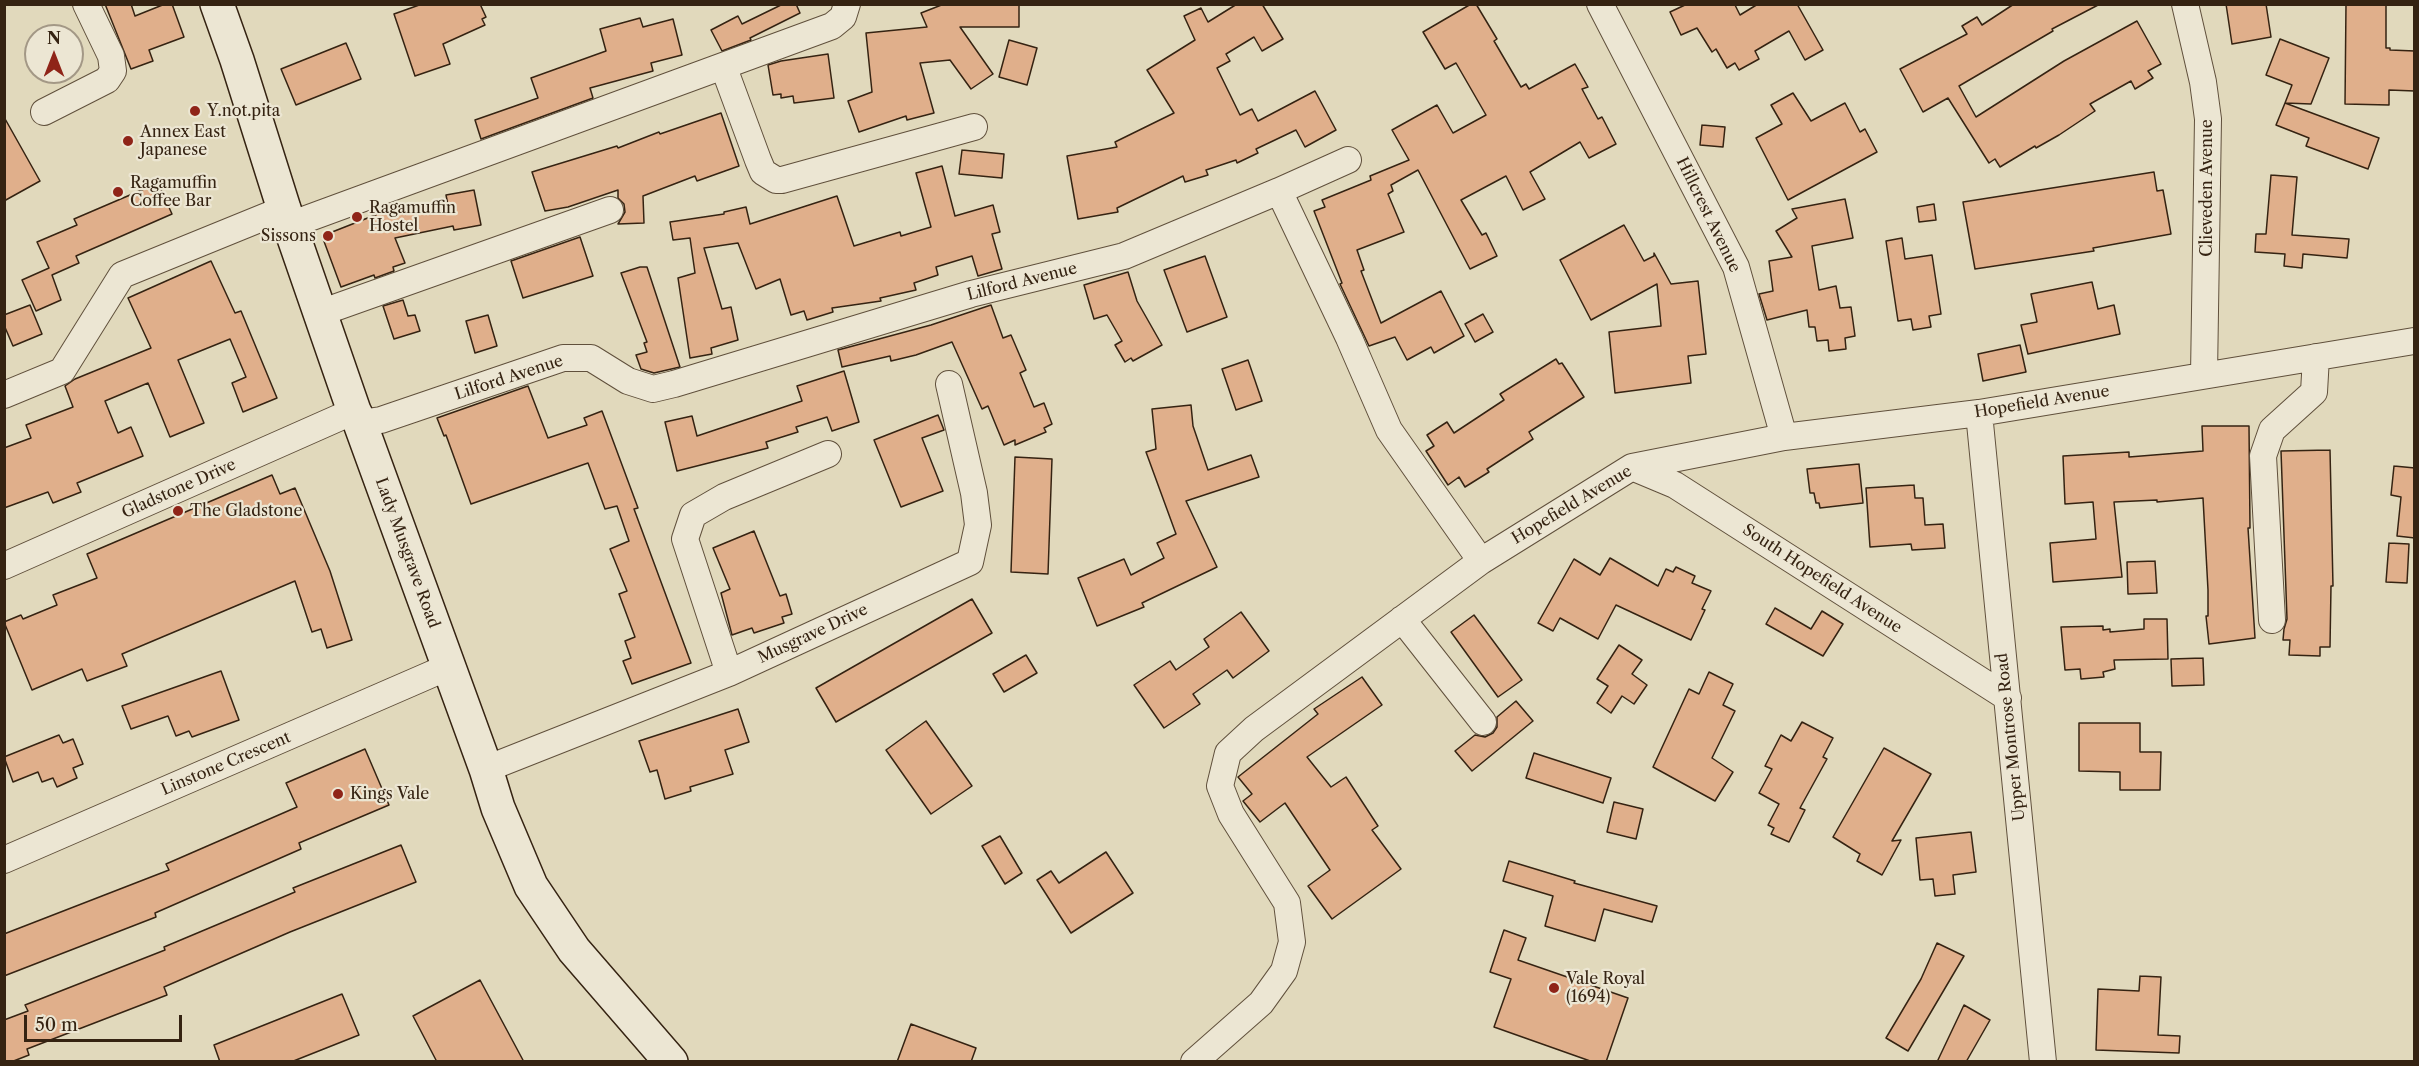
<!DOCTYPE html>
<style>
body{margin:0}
#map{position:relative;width:2419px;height:1066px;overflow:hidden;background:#e1d9bc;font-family:"Libre Caslon Text",serif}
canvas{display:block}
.frame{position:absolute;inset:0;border:6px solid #352312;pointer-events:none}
.north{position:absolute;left:24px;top:24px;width:60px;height:60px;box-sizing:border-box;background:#ece6d3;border:2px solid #a39886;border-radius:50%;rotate:0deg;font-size:16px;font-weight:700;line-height:24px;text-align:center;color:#352312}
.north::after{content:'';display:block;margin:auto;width:21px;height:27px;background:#8f2418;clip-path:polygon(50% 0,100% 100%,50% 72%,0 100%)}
.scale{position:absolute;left:24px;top:1015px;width:158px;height:27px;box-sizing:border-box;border:3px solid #352312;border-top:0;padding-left:8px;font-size:18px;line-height:21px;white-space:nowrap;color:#352312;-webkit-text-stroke:4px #ece6d3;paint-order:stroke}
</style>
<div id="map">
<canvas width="2419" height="1066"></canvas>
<div class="frame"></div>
<div class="north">N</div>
<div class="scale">50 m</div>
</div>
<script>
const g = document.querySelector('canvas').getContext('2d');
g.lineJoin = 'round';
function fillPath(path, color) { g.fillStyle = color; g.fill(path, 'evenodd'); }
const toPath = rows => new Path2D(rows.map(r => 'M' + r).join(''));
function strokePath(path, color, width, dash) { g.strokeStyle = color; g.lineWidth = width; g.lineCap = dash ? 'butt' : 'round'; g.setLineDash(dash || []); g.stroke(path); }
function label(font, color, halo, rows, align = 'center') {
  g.font = font + ' "Libre Caslon Text",serif'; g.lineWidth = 4.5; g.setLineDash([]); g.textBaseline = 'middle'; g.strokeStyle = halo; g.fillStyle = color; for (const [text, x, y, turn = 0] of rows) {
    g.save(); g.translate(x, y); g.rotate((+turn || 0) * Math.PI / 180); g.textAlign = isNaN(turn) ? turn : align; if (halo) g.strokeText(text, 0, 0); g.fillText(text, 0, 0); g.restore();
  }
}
const building = toPath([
 [105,4,131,4,135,16,165,4,172,4,184,37,149,50,153,61,131,69,105,4],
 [422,4,480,4,486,17,482,19,485,25,443,44,450,64,415,76,394,14,422,4],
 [783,4,796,4,800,13,750,38,751,40,722,51,711,30,738,16,742,24,783,4],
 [944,4,1019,4,1019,27,960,27,993,74,971,89,950,60,920,63,934,113,907,120,906,116,859,132,848,101,872,92,866,33,927,27,921,13,944,4],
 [1237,4,1262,4,1283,39,1262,51,1254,37,1226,54,1230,61,1217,68,1240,115,1252,109,1258,121,1315,91,1336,130,1305,147,1296,130,1256,149,1258,153,1237,163,1236,160,1206,170,1208,175,1185,182,1183,176,1117,208,1118,212,1078,219,1067,156,1117,147,1115,142,1174,113,1147,70,1195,40,1184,16,1201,8,1208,22,1237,4],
 [1471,4,1476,4,1497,39,1494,41,1521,87,1526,84,1529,89,1575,64,1588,87,1582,89,1598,119,1602,117,1616,144,1589,158,1580,142,1530,172,1545,199,1523,210,1506,176,1461,200,1482,235,1486,233,1497,256,1470,269,1418,170,1391,185,1393,191,1388,194,1404,232,1357,250,1364,270,1361,271,1381,323,1441,291,1464,336,1434,353,1431,347,1407,360,1395,337,1369,346,1340,284,1342,283,1314,211,1325,207,1322,200,1371,180,1370,176,1409,160,1392,130,1437,105,1453,133,1486,115,1456,63,1445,69,1423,32,1471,4],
 [1758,4,1797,4,1823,50,1805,60,1789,31,1755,51,1759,59,1739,70,1735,63,1727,68,1716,49,1712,52,1697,28,1681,35,1670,12,1685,5,1735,5,1740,15,1758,4],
 [2014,4,2100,4,2052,29,2053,31,1959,86,1976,117,2064,61,2137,21,2161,64,2148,71,2153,78,2135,89,2131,81,2090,104,2095,111,2059,135,2036,148,2035,146,2000,167,1995,159,1989,163,1948,98,1923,112,1900,69,1967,34,1962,26,1977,17,1982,25,2014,4],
 [2226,4,2266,4,2271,37,2232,44,2226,4],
 [2346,4,2386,4,2386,48,2390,48,2390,50,2415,51,2415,91,2389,90,2389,105,2345,104,2346,4],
 [640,18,643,27,673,19,682,55,651,63,653,71,590,88,593,98,481,139,475,120,538,98,531,78,606,51,600,29,640,18],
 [2280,39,2329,58,2311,104,2285,103,2292,85,2266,75,2280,39],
 [1009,40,1037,48,1027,85,999,77,1009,40],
 [346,43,361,79,296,105,281,69,346,43],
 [828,54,834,98,794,103,793,96,781,98,781,94,773,95,768,65,781,61,828,54],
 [1793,93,1811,121,1845,103,1860,132,1865,129,1877,152,1788,200,1756,138,1782,124,1771,105,1793,93],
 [2285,103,2379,138,2368,169,2306,146,2309,138,2276,125,2285,103],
 [721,113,739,166,697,181,695,176,643,196,644,223,618,224,625,212,624,204,618,198,618,190,568,207,545,211,532,172,617,146,618,148,659,132,660,134,721,113],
 [4,117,40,181,4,201,4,117],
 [1702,125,1725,127,1723,147,1700,145,1702,125],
 [962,150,1004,154,1002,178,959,174,962,150],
 [942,166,955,216,993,205,1000,232,992,234,1002,269,978,276,972,256,936,267,938,275,914,283,916,290,880,298,881,301,832,308,833,312,807,320,804,311,791,315,780,279,756,289,738,243,704,248,722,309,731,307,738,340,711,348,712,354,690,358,678,278,695,273,690,238,673,240,670,222,724,214,724,212,746,207,750,224,837,196,854,246,900,232,901,236,931,227,916,173,942,166],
 [2154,172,2157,191,2163,190,2171,234,2093,248,2094,251,1975,269,1963,202,2154,172],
 [2271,175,2297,177,2292,235,2349,239,2347,258,2303,254,2302,268,2284,266,2285,254,2255,252,2256,234,2266,234,2271,175],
 [158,183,172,214,76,256,79,263,52,275,61,300,36,311,22,280,49,268,37,242,77,225,74,219,158,183],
 [474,190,481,225,454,230,453,226,395,238,405,263,393,267,394,271,375,278,374,275,341,287,322,236,393,208,395,215,448,205,446,195,474,190],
 [1845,199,1853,238,1812,246,1819,290,1836,286,1840,308,1851,307,1855,336,1845,338,1846,349,1829,351,1828,340,1817,341,1815,327,1809,327,1807,310,1767,320,1759,294,1773,291,1769,261,1792,257,1776,231,1797,218,1792,209,1845,199],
 [1934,204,1936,220,1919,222,1917,207,1934,204],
 [1624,225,1644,261,1654,256,1654,253,1671,284,1698,281,1706,354,1688,356,1691,383,1615,393,1609,332,1661,326,1657,284,1591,320,1560,260,1624,225],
 [580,237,593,276,523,298,511,261,580,237],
 [1902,238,1905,259,1932,255,1941,314,1929,316,1931,327,1913,330,1911,319,1898,321,1886,241,1902,238],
 [1205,256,1227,317,1187,332,1164,270,1205,256],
 [211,261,235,313,241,311,277,398,243,412,232,383,246,377,230,339,178,360,204,423,170,437,148,383,105,401,118,433,131,427,143,456,77,483,81,492,53,503,48,492,4,508,4,448,31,438,26,425,73,407,65,386,75,379,151,348,128,298,211,261],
 [640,267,647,267,680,367,654,373,641,369,636,355,647,352,644,343,647,342,621,273,640,267],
 [1128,272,1137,301,1162,345,1133,361,1131,358,1125,362,1115,345,1122,341,1107,315,1094,319,1084,285,1128,272],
 [2092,282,2098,309,2114,305,2120,334,2028,354,2021,325,2037,322,2031,294,2092,282],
 [403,300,408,316,415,315,420,331,394,339,383,306,403,300],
 [30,305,42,334,13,346,4,325,4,315,30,305],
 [991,305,1003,338,1011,335,1026,370,1020,373,1034,407,1044,403,1052,424,1044,428,1046,432,1015,445,1015,440,1004,445,988,406,982,409,952,342,916,355,891,361,890,356,842,367,838,350,931,325,991,305],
 [1483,314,1493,332,1475,342,1465,324,1483,314],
 [488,315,497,346,475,353,466,321,488,315],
 [2020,345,2026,372,1983,381,1978,354,2020,345],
 [1556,359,1559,364,1562,363,1584,397,1529,432,1533,439,1487,469,1489,472,1465,487,1459,477,1448,485,1426,451,1434,446,1427,435,1447,422,1454,433,1504,400,1500,394,1556,359],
 [1248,360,1262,401,1236,410,1222,369,1248,360],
 [844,371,859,422,832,431,827,417,796,427,798,432,766,442,768,448,677,471,665,422,692,416,697,436,802,401,797,386,844,371],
 [528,386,548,438,587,425,584,418,602,411,638,508,634,509,691,663,632,684,623,661,631,658,625,641,635,637,619,594,627,591,610,549,629,541,617,506,605,509,588,463,471,504,446,435,444,436,437,418,528,386],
 [1191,405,1193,426,1208,470,1251,455,1259,477,1186,501,1217,567,1142,603,1144,607,1097,626,1078,578,1124,559,1131,575,1164,558,1157,543,1176,534,1146,452,1156,449,1152,409,1191,405],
 [938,415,944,430,922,438,943,491,901,507,874,440,938,415],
 [2202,426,2249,426,2250,528,2248,528,2255,638,2209,644,2206,616,2208,616,2208,590,2203,498,2157,502,2157,500,2114,502,2122,577,2053,582,2050,543,2096,539,2093,502,2065,504,2063,456,2129,452,2129,457,2203,451,2202,426],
 [2330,450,2333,586,2331,586,2330,647,2320,647,2320,656,2289,655,2290,640,2283,640,2284,629,2287,619,2281,451,2330,450],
 [1015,457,1052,459,1048,574,1011,572,1015,457],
 [1859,464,1863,503,1820,508,1819,503,1816,503,1814,493,1810,493,1807,469,1859,464],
 [2394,466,2415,468,2415,538,2397,536,2401,497,2391,495,2394,466],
 [272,475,280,494,295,488,330,571,352,640,327,648,321,629,312,632,295,581,122,654,127,666,87,681,82,669,32,690,4,622,21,615,23,619,57,605,53,595,97,578,87,554,272,475],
 [1914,485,1915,498,1923,498,1925,525,1943,524,1945,548,1912,550,1911,544,1870,547,1866,488,1914,485],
 [754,531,780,596,786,594,792,614,782,617,784,623,754,633,752,628,732,635,721,593,730,589,713,548,754,531],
 [2389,543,2409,544,2407,583,2386,582,2389,543],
 [1610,558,1658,586,1666,569,1673,572,1676,567,1695,576,1692,583,1711,591,1702,609,1705,610,1691,640,1616,605,1598,639,1560,618,1553,631,1538,623,1574,559,1600,575,1610,558],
 [2155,561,2157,593,2128,594,2127,562,2155,561],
 [972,599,992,633,836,722,816,688,972,599],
 [1775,608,1811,629,1822,611,1843,624,1823,656,1766,624,1775,608],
 [1241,612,1269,651,1233,678,1227,670,1193,694,1200,704,1164,728,1134,685,1170,661,1176,670,1209,647,1204,639,1241,612],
 [1474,615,1522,680,1498,697,1451,632,1474,615],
 [2144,619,2167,619,2168,659,2114,660,2115,669,2103,672,2104,677,2081,679,2080,669,2065,670,2061,627,2103,626,2103,630,2110,629,2110,632,2144,629,2144,619],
 [1619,645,1642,660,1632,674,1647,685,1634,704,1622,696,1611,713,1597,703,1608,686,1597,679,1619,645],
 [1026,655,1037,673,1004,692,993,674,1026,655],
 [2203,658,2204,685,2172,686,2171,659,2203,658],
 [221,671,239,720,192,737,189,731,176,736,168,716,131,729,122,706,221,671],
 [1709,672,1733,684,1723,705,1735,711,1712,758,1733,772,1715,801,1653,767,1689,689,1699,694,1709,672],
 [1362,677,1382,705,1307,757,1331,787,1346,777,1378,826,1372,830,1401,869,1332,919,1308,886,1330,870,1285,803,1260,822,1243,801,1252,794,1238,777,1318,714,1314,709,1362,677],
 [1516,701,1533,721,1472,771,1455,751,1475,735,1485,737,1493,733,1497,727,1497,717,1516,701],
 [738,709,749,742,725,750,733,774,690,787,691,791,665,799,657,770,650,772,639,741,738,709],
 [926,721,972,786,931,814,886,750,926,721],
 [1802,722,1833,738,1823,757,1827,759,1800,808,1805,810,1789,842,1771,834,1774,828,1768,825,1779,804,1759,793,1772,769,1765,766,1781,735,1791,741,1802,722],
 [2079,723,2140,723,2140,752,2161,752,2160,790,2120,790,2120,772,2079,771,2079,723],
 [59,735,63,743,73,739,83,764,73,768,77,778,57,787,53,778,42,782,38,772,13,782,4,757,59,735],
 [1884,748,1931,774,1892,841,1901,840,1882,875,1857,861,1860,854,1833,837,1884,748],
 [365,749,389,805,299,843,301,849,155,913,156,917,4,976,4,934,169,870,166,864,297,807,286,783,365,749],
 [1534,753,1611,778,1603,803,1526,778,1534,753],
 [1614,802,1643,809,1636,839,1607,832,1614,802],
 [1971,832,1976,872,1953,875,1955,894,1935,896,1933,879,1920,880,1916,838,1971,832],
 [1000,836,1022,873,1005,884,982,846,1000,836],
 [401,845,416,882,290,932,164,987,167,995,27,1049,29,1055,11,1062,4,1062,4,1020,28,1011,25,1005,165,950,164,947,295,892,293,888,401,845],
 [1106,852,1133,893,1071,933,1037,880,1051,871,1059,883,1106,852],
 [1509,861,1575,881,1574,883,1657,906,1652,922,1604,909,1595,941,1545,926,1553,896,1503,881,1509,861],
 [1504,930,1526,938,1518,960,1628,998,1606,1062,1593,1062,1494,1027,1511,979,1490,972,1504,930],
 [1937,943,1964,956,1908,1051,1886,1038,1921,979,1937,943],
 [2140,976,2161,977,2158,1035,2180,1036,2179,1053,2096,1050,2098,989,2139,991,2140,976],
 [480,980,524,1062,437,1062,413,1016,480,980],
 [342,994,359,1035,291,1062,220,1062,214,1045,342,994],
 [1964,1005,1990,1020,1966,1062,1937,1062,1964,1005],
 [911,1024,976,1048,971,1062,897,1062,911,1024]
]);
fillPath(building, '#e0af8b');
strokePath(building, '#352312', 1.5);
const street = toPath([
 [1600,4,1736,267,1784,437],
 [2185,4,2203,82,2208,119,2204,375],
 [724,68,758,160,763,172,776,180,782,180,974,127],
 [44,112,107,80,113,71,111,56,86,4],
 [1279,191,1348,160],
 [290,225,832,26,843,17,847,4],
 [320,313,610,210],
 [4,395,62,371,122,275,284,209],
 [1979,413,2043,1062],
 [360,423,381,420,563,358,591,358,628,381,653,389,674,384,971,294,1124,256,1279,191,1349,338,1389,430,1481,561],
 [1632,467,1675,485,2008,698],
 [4,566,354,411],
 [1402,619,1483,722],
 [2272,620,2263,456,2272,430,2314,392,2316,357],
 [729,673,685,539,693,515,724,497,828,454],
 [486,769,729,673,970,562,978,525,974,493,949,384],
 [4,860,448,667],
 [1194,1062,1261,1003,1284,971,1292,942,1287,903,1231,814,1220,786,1228,753,1254,729,1481,561,1632,467,1784,437,1979,413,2414,341]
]);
const secondary = toPath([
 [217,4,237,60,284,209,354,411,360,423,486,769,498,808,531,886,574,950,671,1062]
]);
strokePath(street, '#60503c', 28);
strokePath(secondary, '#352312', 36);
strokePath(street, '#ece6d3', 26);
strokePath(secondary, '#ece6d3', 33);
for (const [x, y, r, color] of [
 [195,111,6,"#8f2418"],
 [128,141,6,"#8f2418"],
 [118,192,6,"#8f2418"],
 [357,217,6,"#8f2418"],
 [328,236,6,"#8f2418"],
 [178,511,6,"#8f2418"],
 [338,794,6,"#8f2418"],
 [1554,988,6,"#8f2418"]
]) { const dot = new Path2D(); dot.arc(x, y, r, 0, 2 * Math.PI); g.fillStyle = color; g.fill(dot); strokePath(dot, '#ece6d3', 2); }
label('16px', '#352312', '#ece6d3', [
 ["Y.not.pita",207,111],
 ["Annex East",140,132],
 ["Japanese",140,150],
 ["Ragamuffin",130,183],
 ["Coffee Bar",130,201],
 ["Ragamuffin",369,208],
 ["Hostel",369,226],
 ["Sissons",316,236,"right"],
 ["The Gladstone",190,511],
 ["Kings Vale",350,794],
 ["Vale Royal",1566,979],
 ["(1694)",1566,997]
], 'left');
label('16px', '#352312', '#ece6d3', [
 ["Clieveden Avenue",2207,188,-90],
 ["Hillcrest Avenue",1708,215,64],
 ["Lilford Avenue",1022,282,-14],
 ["Lilford Avenue",509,378,-18],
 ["Hopefield Avenue",2042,402,-9],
 ["Gladstone Drive",179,489,-24],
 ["Hopefield Avenue",1572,505,-31],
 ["Lady Musgrave Road",407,553,70],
 ["South Hopefield Avenue",1822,579,33],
 ["Musgrave Drive",813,634,-25],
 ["Upper Montrose Road",2011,737,-96],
 ["Linstone Crescent",226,764,-23]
]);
</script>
